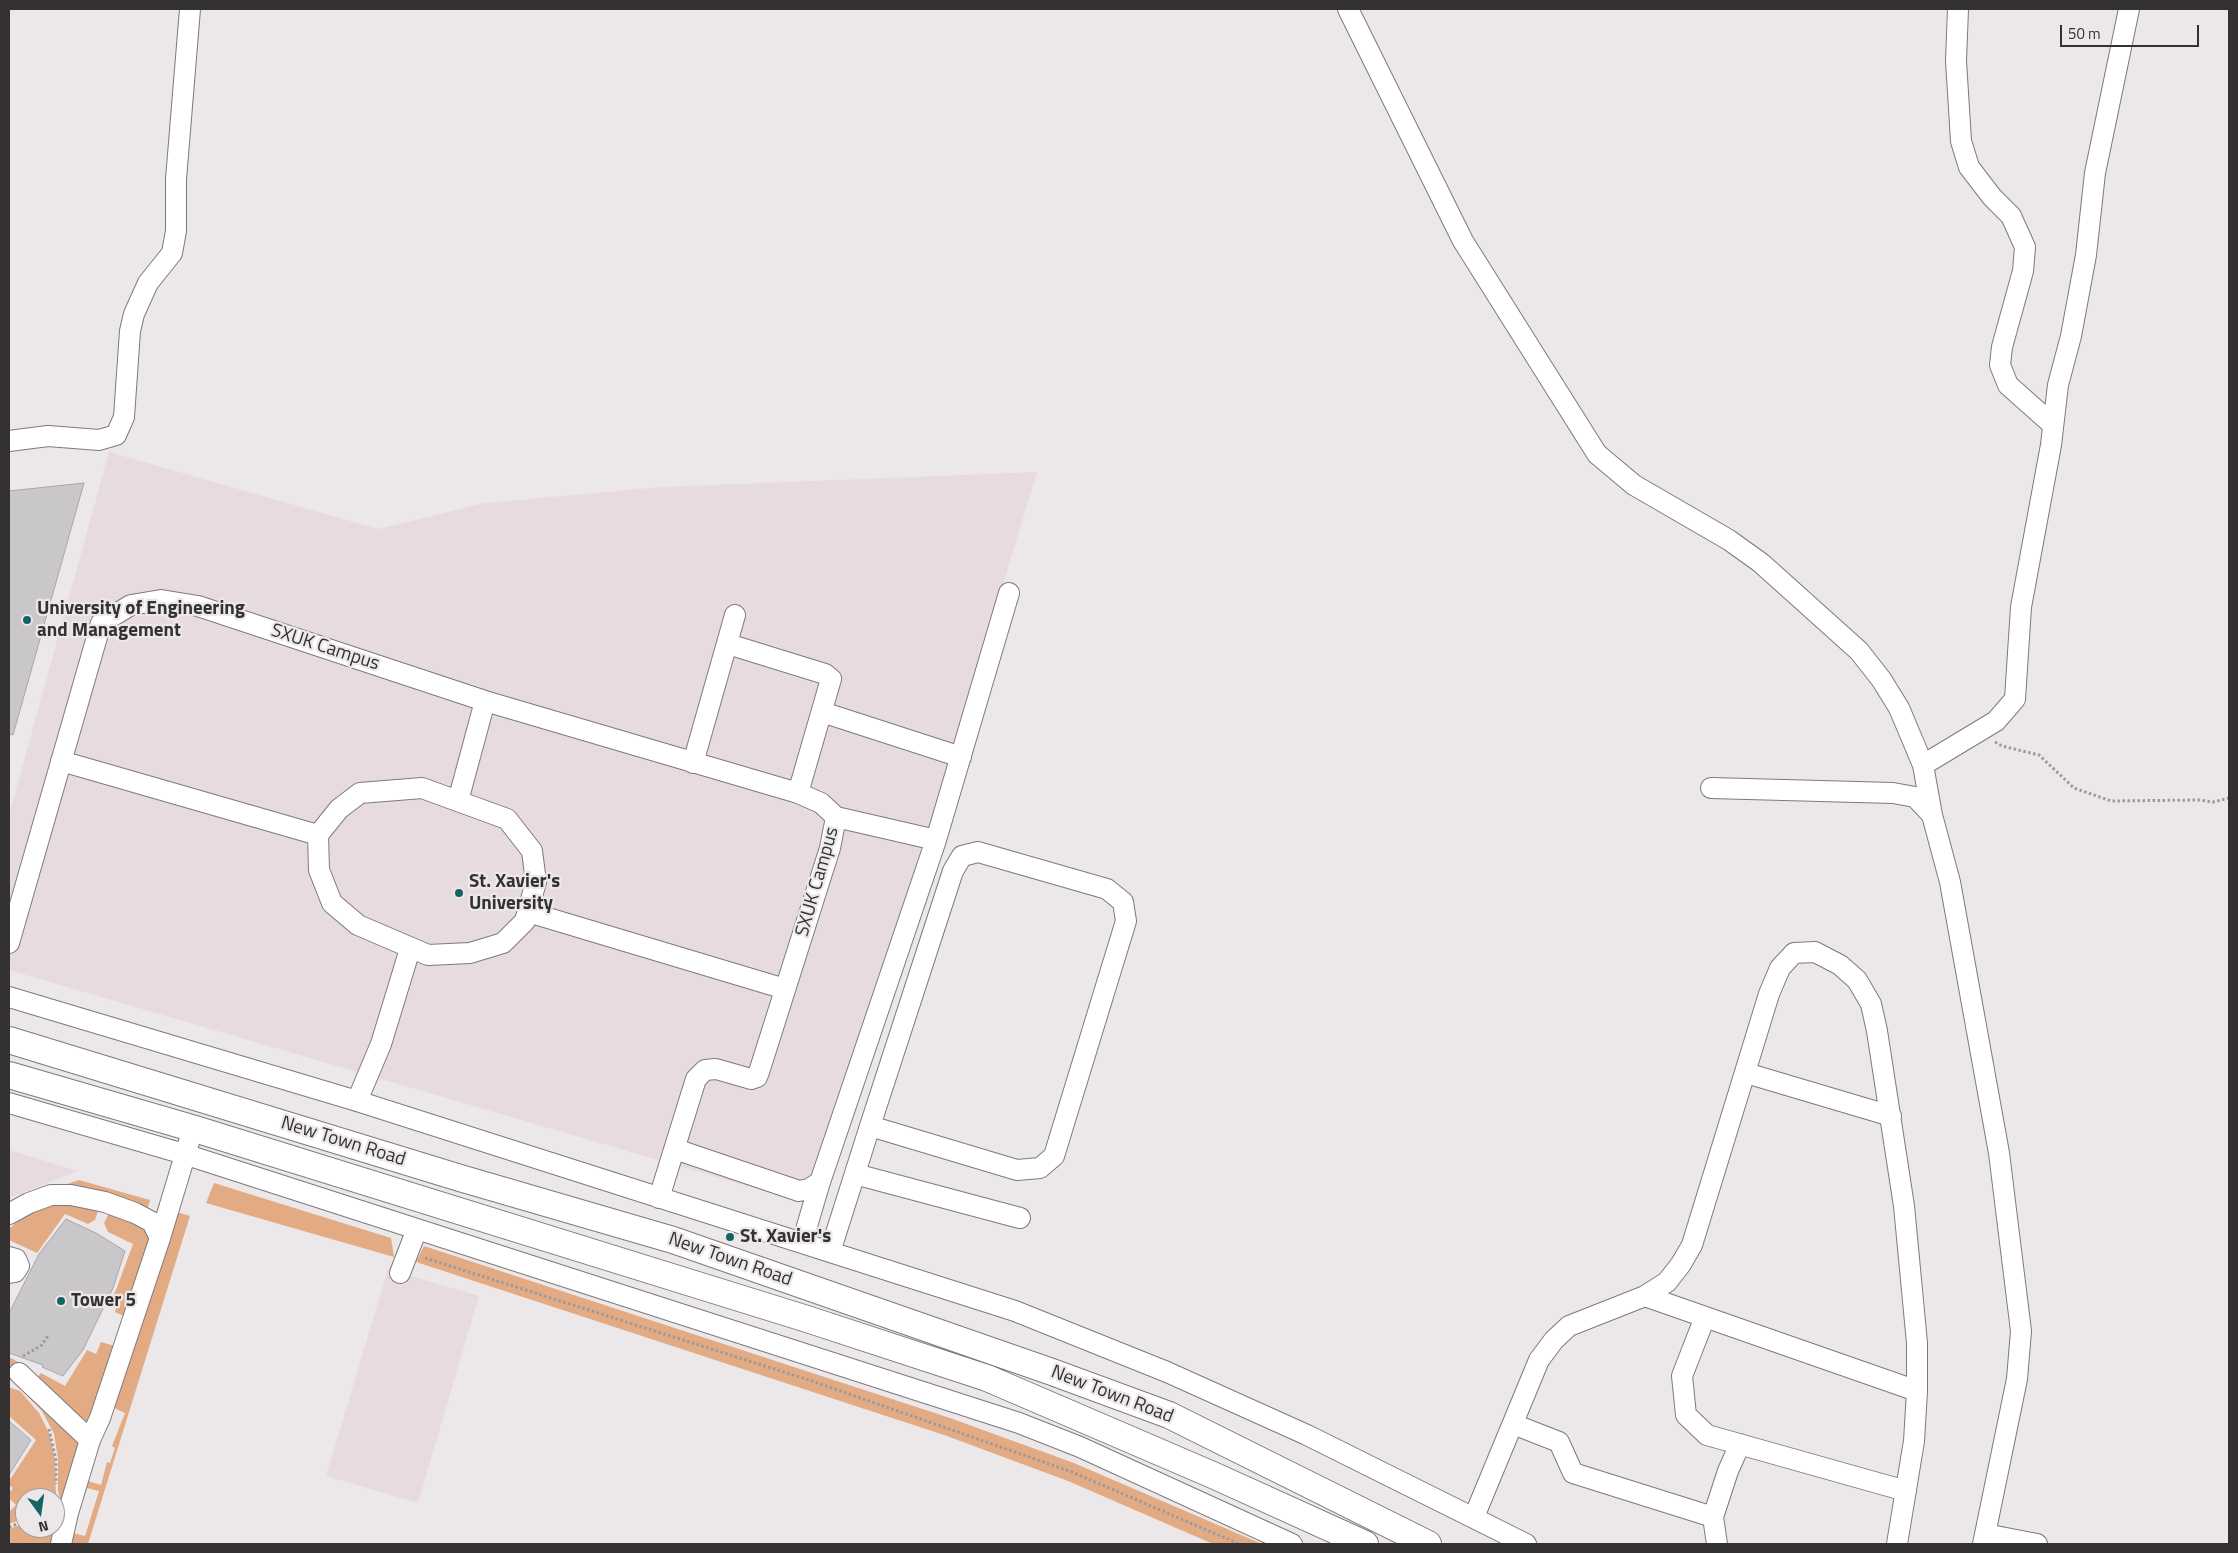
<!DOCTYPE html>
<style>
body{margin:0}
#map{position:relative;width:2238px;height:1553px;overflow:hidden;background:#ece8e9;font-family:"Titillium Web",sans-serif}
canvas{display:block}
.frame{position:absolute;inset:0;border:10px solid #333132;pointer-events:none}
.north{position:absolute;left:15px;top:1488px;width:50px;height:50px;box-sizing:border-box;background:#ece8e9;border:1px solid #a29fa0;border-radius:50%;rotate:166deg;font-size:14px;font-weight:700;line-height:20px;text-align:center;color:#333132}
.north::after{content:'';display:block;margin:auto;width:18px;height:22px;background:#156464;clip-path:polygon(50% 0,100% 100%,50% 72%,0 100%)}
.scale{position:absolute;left:2060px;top:25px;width:139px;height:22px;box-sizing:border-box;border:2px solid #333132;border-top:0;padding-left:6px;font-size:15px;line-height:18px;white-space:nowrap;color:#333132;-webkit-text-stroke:4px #ece8e9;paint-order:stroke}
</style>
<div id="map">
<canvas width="2238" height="1553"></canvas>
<div class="frame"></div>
<div class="north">N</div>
<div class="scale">50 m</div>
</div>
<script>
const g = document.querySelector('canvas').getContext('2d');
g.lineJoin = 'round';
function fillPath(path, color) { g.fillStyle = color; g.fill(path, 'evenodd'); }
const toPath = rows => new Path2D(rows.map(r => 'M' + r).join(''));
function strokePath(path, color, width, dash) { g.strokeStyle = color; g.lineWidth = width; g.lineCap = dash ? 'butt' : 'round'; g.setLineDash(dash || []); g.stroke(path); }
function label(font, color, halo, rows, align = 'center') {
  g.font = font + ' "Titillium Web",sans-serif'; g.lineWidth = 4.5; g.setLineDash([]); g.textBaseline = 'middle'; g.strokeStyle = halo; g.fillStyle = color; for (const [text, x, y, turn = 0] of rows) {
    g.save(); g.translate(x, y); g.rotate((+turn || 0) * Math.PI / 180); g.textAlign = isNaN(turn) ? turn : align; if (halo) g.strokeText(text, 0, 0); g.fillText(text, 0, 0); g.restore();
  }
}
fillPath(toPath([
 [109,452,378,529,485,503,661,487,1037,472,815,1206,9,970,9,815],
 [9,1150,78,1171,9,1198],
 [388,1269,479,1296,418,1503,326,1476]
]), '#e8dbe0');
fillPath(toPath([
 [79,1180,150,1200,147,1211,55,1188],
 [214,1183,391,1238,394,1257,206,1203],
 [56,1203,96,1203,98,1211,95,1220,88,1224,65,1214,37,1253,9,1240,9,1229,18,1221,29,1213],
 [177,1212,190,1216,88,1544,70,1544,73,1533,85,1536,99,1491,87,1488,88,1481,101,1485,107,1462,110,1463,115,1448,112,1446,125,1413,112,1407],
 [109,1213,133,1216,152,1238,128,1318,115,1312,117,1304,110,1301,116,1290,133,1244,108,1232,104,1223],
 [424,1246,950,1418,1074,1463,1262,1544,1213,1544,1068,1481,944,1435,416,1262],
 [101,1342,118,1347,90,1426,37,1378,41,1373,65,1386,87,1350,96,1354],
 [9,1357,20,1363,11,1373,84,1447,61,1502,58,1491,58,1459,54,1434,42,1411,9,1377],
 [9,1387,20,1391,39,1413,50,1435,55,1460,56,1496,48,1498,25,1498,25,1518,9,1524,9,1512,16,1505,9,1498,9,1493,13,1488,9,1485,9,1481,36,1440,9,1416],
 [57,1500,64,1518,59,1544,9,1544,9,1529,25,1523,25,1528,55,1528,55,1501]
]), '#e3ab84');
const building = toPath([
 [84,483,13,735,9,734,9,491,84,483],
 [66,1219,96,1233,125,1251,113,1288,83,1350,63,1376,42,1367,43,1365,9,1353,9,1313,39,1254,66,1219],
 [9,1421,31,1440,9,1475,9,1421]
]);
fillPath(building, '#cac7ca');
strokePath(building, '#a9a6a9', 1);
const minor = toPath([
 [1348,9,1463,241,1597,454,1634,485,1729,540,1761,563,1859,651,1881,679,1899,708,1923,765,1932,815],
 [1958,9,1956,61,1961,141,1969,167,1992,197,2011,216,2025,247,2023,271,2002,347,2000,365,2008,385,2053,425],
 [9,441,48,436,99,440,116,435,124,417,130,331,134,314,148,283,172,253,176,231,176,179,190,9],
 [728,644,825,674,831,679,798,793],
 [485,701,798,793,821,803,836,817,830,848,759,1072,757,1077,751,1079,716,1069,705,1070,696,1079,659,1198],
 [822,712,961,757],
 [61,761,318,835],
 [693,763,735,615],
 [1923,765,1996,721,2015,699,2021,607,2051,445,2058,385,2071,336,2086,255,2095,173,2129,9],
 [422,788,507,819,532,851,536,882,525,921,503,943,470,953,428,955,358,925,332,903,319,870,318,835,339,809,360,793,422,788],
 [1711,788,1893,793,1915,797,1932,815,1950,882,1999,1153,2021,1331,2017,1379,1983,1544],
 [836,817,936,840],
 [528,912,785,989],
 [9,943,101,623,131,605,161,600,198,606,485,701,458,801],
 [9,997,357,1101,1015,1311,1167,1372,1307,1435,1526,1544],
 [1746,1073,1891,1116],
 [357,1101,381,1044,410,949],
 [9,1103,184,1154,1019,1423,1080,1447,1292,1544],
 [675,1149,799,1191,809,1189,820,1182,936,840,1009,593],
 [855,1174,1020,1218],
 [9,1214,29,1203,51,1195,71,1195,105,1202,135,1213,152,1222,160,1238],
 [802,1243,820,1182],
 [830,1252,870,1126,953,871,962,856,978,852,1107,889,1123,902,1126,921,1054,1156,1040,1168,1017,1170,870,1126],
 [9,1257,16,1259,19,1266,15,1272,9,1273],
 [400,1273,417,1229],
 [1645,1296,1917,1391],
 [1705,1317,1682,1376,1686,1415,1707,1435,1906,1491],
 [19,1373,90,1440],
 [1513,1424,1559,1442,1573,1473,1713,1517],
 [1474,1517,1539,1360,1554,1340,1569,1326,1645,1296,1667,1282,1681,1264,1692,1245,1769,994,1780,968,1794,953,1815,952,1840,965,1857,980,1871,1004,1877,1031,1904,1206,1917,1343,1917,1391,1914,1441,1897,1544],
 [1985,1534,2037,1544],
 [61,1544,68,1513,90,1440,100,1418,160,1238,189,1142],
 [1717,1544,1713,1517,1728,1471,1740,1444]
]);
const major = toPath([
 [9,1040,460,1178,673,1240,1052,1372,1169,1415,1428,1544],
 [9,1075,195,1129,807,1319,987,1378,1215,1476,1365,1544]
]);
strokePath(minor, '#7d7a7b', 22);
strokePath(major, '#7d7a7b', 28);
strokePath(toPath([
 [1995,742,2002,746,2039,755,2074,788,2111,801,2200,800,2213,802,2229,798],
 [425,1258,809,1380,1072,1472,1239,1544],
 [23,1356,42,1345,49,1334],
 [49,1429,56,1460,56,1484],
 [9,1527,25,1521]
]), '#9d9a9b', 3, [2.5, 2.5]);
strokePath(minor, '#fff', 20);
strokePath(major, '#fff', 26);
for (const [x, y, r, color] of [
 [27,620,5,"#156464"],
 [459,893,5,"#156464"],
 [730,1237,5,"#156464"],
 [61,1301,5,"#156464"]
]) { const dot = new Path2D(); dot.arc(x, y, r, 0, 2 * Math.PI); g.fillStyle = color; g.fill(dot); strokePath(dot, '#ece8e9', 2); }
label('bold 19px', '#333132', '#ece8e9', [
 ["University of Engineering",37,609],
 ["and Management",37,631],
 ["St. Xavier's",469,882],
 ["University",469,904],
 ["St. Xavier's",740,1237],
 ["Tower 5",71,1301]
], 'left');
label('19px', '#333132', '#ece8e9', [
 ["SXUK Campus",325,648,18],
 ["SXUK Campus",818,882,-74],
 ["New Town Road",343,1142,17],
 ["New Town Road",730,1260,19],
 ["New Town Road",1112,1395,21]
]);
</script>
